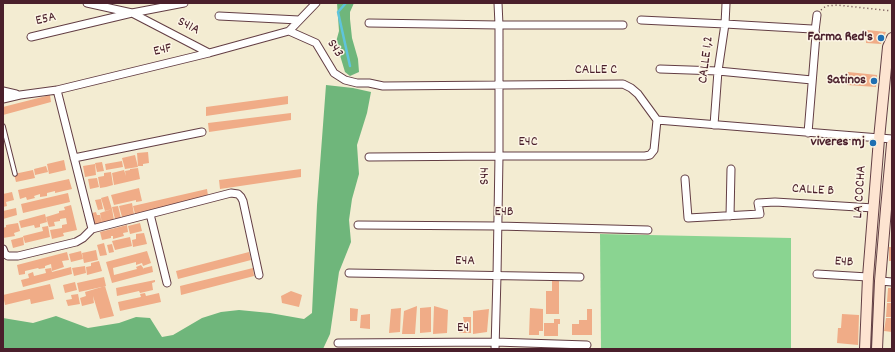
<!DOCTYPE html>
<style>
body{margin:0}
#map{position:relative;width:895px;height:352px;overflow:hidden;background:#f3ecd2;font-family:Dekko,sans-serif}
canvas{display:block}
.frame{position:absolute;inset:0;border:4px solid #4a1f2b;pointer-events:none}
</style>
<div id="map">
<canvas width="895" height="352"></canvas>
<div class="frame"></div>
</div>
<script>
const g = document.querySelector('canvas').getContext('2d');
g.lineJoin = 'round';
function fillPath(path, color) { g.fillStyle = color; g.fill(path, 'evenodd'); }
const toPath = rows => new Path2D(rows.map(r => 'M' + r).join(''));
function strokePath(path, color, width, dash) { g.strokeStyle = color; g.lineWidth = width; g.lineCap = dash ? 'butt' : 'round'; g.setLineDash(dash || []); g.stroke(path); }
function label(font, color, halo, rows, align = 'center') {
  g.font = font + ' Dekko,sans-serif'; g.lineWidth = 3; g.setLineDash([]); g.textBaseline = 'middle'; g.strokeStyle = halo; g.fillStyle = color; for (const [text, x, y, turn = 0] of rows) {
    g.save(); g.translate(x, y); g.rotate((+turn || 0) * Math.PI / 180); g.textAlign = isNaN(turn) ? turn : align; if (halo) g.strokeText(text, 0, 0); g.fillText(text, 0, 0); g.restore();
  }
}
fillPath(toPath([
 [600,234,791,238,791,349,601,349]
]), '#8ad491');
fillPath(toPath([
 [337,3,354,3,350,12,350,19,352,38,358,59,359,72,350,76,345,72,336,42,339,31],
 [326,85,353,88,371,92,367,113,357,145,359,174,352,199,349,220,351,242,339,272,330,334,323,349,3,349,3,318,33,323,56,316,88,328,119,323,136,317,150,318,162,337,173,335,202,318,221,312,239,310,270,313,304,319,312,313,317,205]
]), '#6fb67b');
strokePath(toPath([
 [346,3,338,12,350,66]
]), '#5fc4dc', 2.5);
fillPath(toPath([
 [867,30,886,32,881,44,866,43],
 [848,72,877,75,876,87,847,85],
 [50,95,51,102,3,115,3,107],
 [288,96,288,104,206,116,206,107],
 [291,113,291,120,209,132,208,123],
 [148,152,149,163,143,164,143,166,138,166,137,153],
 [135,155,138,167,125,169,122,158],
 [64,160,66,170,49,174,47,164],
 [122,161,123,167,106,170,105,164],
 [102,162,104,171,97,172,95,163],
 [95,164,96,175,85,177,83,166],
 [46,166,48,172,35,175,34,169],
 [138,168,140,179,114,185,112,173,124,170,126,176,125,171,130,170,130,169],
 [301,169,301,177,220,189,219,180],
 [33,170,35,178,16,182,14,174],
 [111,172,113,185,106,187,105,180,106,187,100,188,98,177,104,176,104,173],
 [97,178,99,187,90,189,88,179],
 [69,179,72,189,55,193,55,191,47,193,47,196,40,197,40,194,34,196,35,198,27,200,26,197,20,199,18,190],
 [139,188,142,201,136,202,136,200,114,205,111,195],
 [207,189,208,196,135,214,133,206],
 [12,192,14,200,6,202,7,206,3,207,3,194],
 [68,193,70,202,23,213,21,204],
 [108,196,112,209,105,211,101,198],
 [101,199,103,209,98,210,95,200],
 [132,203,134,214,122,217,119,206],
 [71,205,77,230,63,233,64,236,52,239,50,230,62,228,62,225,67,224,66,218,60,219,60,221,54,222,55,226,49,227,46,217,59,213,59,211,65,210,64,207],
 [118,206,121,218,115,219,112,207],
 [16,208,17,215,3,219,3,211],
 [112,209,114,220,102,223,100,213],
 [96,212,97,215,100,215,102,223,95,225,92,213],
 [45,214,47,222,40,224,40,227,35,228,34,225,21,228,19,221],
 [18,223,20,231,14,233,15,236,3,238,3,228,6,227,6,225],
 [140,223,142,231,130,234,128,226],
 [127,225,128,232,123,233,124,236,113,239,113,236,111,236,111,238,102,240,100,232],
 [48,226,50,237,25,243,23,236,43,231,42,227],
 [144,233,147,244,133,247,132,240,136,239,136,234],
 [23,237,24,245,13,248,11,240],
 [130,237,132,246,115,250,112,241],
 [104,243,107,255,100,256,97,245],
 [112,244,114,252,109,253,107,245],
 [889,247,892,247,892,261,889,261],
 [96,250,98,260,84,263,82,253],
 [81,251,83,259,71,262,69,254],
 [147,251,151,263,143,266,142,263,136,265,136,262,113,268,114,275,137,269,136,267,141,265,144,269,144,268,152,266,153,272,112,283,106,262],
 [67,252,69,260,62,261,64,267,52,271,51,264,45,266,45,268,39,269,38,268,25,271,25,274,19,275,17,265],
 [249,252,251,260,178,279,176,271],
 [99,261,102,271,87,275,86,267,91,266,91,263],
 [85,266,86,273,74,276,72,268],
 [71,267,72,274,23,287,21,280,29,278,28,274,33,272,34,276,46,273,45,269,51,268,52,272],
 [253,268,254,276,181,295,180,286],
 [104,277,106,286,79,292,77,283],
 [155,280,155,282,152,283,153,290,140,293,139,291,117,296,116,288],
 [552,281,559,281,559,314,546,314,546,291,552,291],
 [75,282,77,290,65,293,63,285],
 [50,284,54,299,31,304,30,299,5,305,3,295],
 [105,286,114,316,100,319,93,296,94,303,82,306,80,298,86,296,85,292],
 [888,288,892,288,892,302,887,302],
 [291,291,302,295,299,307,282,303,281,296],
 [145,293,146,296,159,293,161,302,120,311,118,302,141,297,140,294],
 [78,294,80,304,68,306,66,300,72,299,71,295],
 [887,303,892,303,892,317,886,317],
 [417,306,415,334,402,334,404,311],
 [434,306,448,310,447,333,433,334],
 [431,307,431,332,420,333,420,308],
 [350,308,358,309,357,321,350,321],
 [401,308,400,332,389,333,391,309],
 [530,308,543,309,543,331,539,331,539,335,529,335],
 [489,309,487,332,473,334,473,311],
 [587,309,592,309,592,335,572,335,572,324,579,324,579,320,587,320],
 [370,314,370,329,360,328,361,315],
 [842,314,859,315,858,345,837,343,838,328,841,328],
 [463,317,471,317,471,333,459,333,459,322,464,322],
 [886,318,892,318,892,332,884,331],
 [554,319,560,319,560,324,558,324,558,336,544,336,544,323,554,323]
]), '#f0ac87');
const lane = toPath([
 [3,126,15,174]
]);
const street = toPath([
 [87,3,132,13,209,53],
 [219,16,299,20],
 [641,20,725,24,726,4],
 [369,23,499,25,623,25],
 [289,31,316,43,334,73,345,80,357,83,369,83,383,86,623,84,631,88,638,94,657,120,892,139],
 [815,31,817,15],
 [31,37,132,13,184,3],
 [660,69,718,71,812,80],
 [3,91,16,94],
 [3,99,20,95,57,90,209,53,289,31,316,3],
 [714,125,718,71,725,24,812,29,815,31,816,35,808,133],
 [369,157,499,156,645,156,650,155,654,150,657,120],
 [74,158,202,132],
 [685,179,688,218,760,214,758,203,775,202,874,208],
 [150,214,167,283],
 [730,216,731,169],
 [358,225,498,226,648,230],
 [92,229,231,193,238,194,241,197,243,201,259,275],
 [3,249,5,254,8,256,18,256,76,242,83,238,92,229,57,90],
 [349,273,580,277],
 [817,274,868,277],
 [880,281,892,282],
 [338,343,495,342,587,345],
 [495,349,497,276,499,156,499,25,498,3]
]);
const secondary = toPath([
 [865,349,868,277,879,139,888,47,892,38],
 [877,349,880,281,886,209,892,144]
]);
strokePath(lane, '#633e44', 5.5);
strokePath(street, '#633e44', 9);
strokePath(secondary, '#633e44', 12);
strokePath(toPath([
 [821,10,826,6,837,5,892,11]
]), '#633e44', 1.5, [1, 3]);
strokePath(lane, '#fff', 3.5);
strokePath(street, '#fff', 7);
strokePath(secondary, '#fde4d1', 10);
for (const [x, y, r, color] of [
 [881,38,4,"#1f6fb2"],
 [874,81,4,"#1f6fb2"],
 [873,143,4,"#1f6fb2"]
]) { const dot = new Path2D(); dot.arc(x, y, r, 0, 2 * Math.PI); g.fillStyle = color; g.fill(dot); strokePath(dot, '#fcf5e5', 1.5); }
label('14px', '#4a1f2b', '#fcf5e5', [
 ["E5A",46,20,-13],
 ["S41A",188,27,27],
 ["S43",334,49,57],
 ["E4F",163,51,-14],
 ["CALLE 1,2",707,60,-83],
 ["CALLE C",596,71],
 ["E4C",528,143],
 ["S44",486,176,-89],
 ["CALLE B",813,191,3],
 ["LA COCHA",861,192,-86],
 ["E4B",504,213,1],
 ["E4A",465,262,1],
 ["E4B",844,263,4],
 ["E4",463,329]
]);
label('bold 14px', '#4a1f2b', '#fcf5e5', [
 ["Farma Red's",873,38],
 ["Satinos",866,81],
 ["viveres mj",865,143]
], 'right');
</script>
